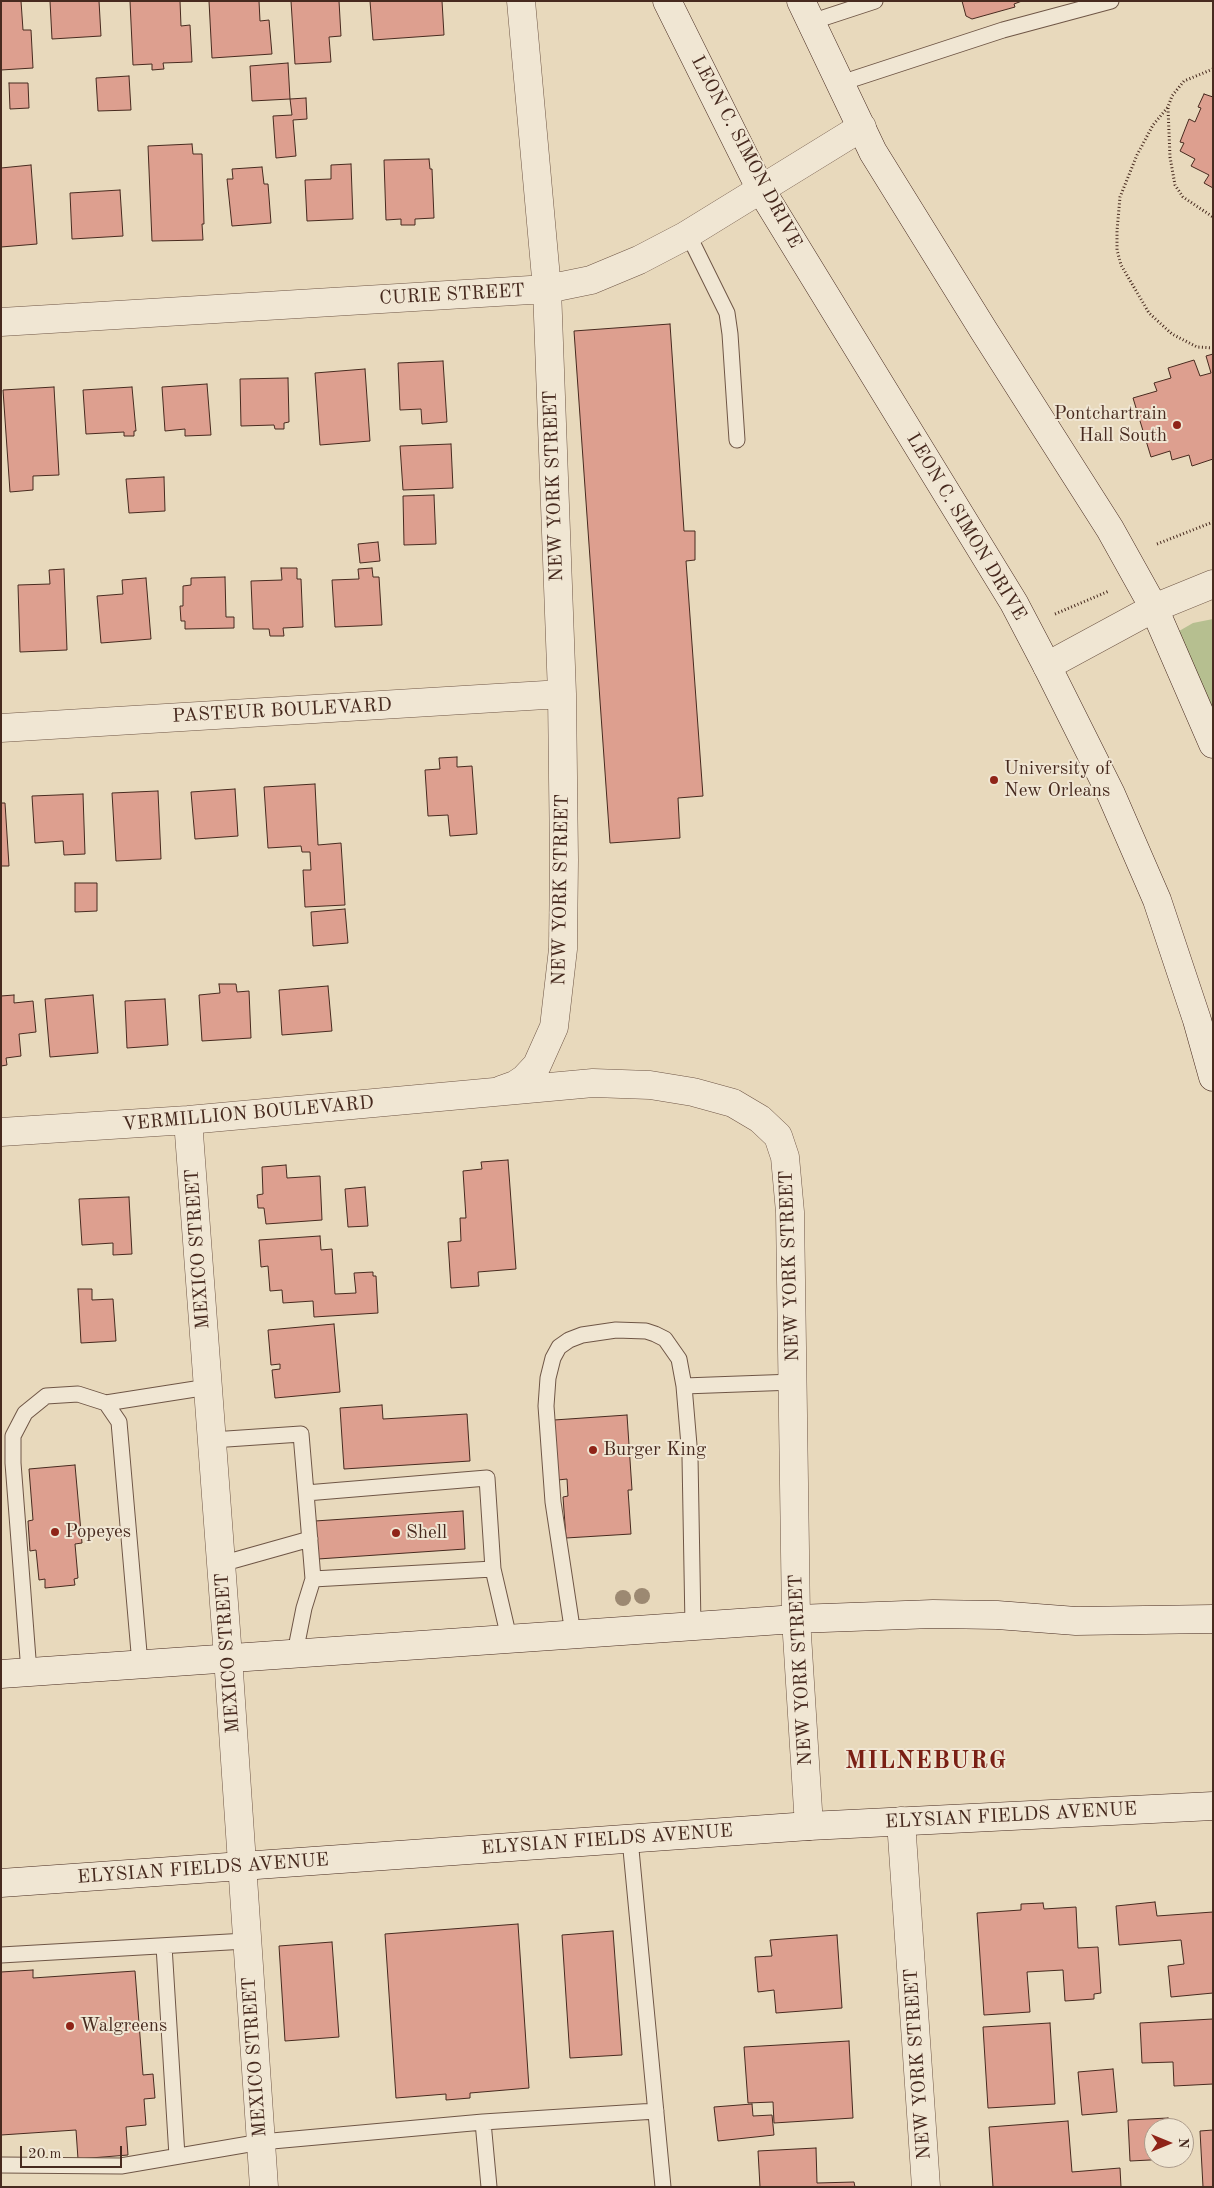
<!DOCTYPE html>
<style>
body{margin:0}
#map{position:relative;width:1214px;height:2188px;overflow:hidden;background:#e8d9bc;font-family:"Old Standard TT",serif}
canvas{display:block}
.frame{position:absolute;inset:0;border:2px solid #472a1f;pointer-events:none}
.north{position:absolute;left:1144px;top:2118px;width:50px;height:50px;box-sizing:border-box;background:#f0e6d3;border:1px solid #ac9b8b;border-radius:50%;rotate:90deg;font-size:14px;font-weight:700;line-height:20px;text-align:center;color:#472a1f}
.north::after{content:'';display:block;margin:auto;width:18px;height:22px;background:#8f2418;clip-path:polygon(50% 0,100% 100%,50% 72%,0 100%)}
.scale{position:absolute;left:20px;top:2146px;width:102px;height:22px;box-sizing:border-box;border:2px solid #472a1f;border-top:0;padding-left:6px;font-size:15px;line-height:18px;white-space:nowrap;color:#472a1f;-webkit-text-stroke:4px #f0e6d3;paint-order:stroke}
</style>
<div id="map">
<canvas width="1214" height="2188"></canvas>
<div class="frame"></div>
<div class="north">N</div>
<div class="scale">20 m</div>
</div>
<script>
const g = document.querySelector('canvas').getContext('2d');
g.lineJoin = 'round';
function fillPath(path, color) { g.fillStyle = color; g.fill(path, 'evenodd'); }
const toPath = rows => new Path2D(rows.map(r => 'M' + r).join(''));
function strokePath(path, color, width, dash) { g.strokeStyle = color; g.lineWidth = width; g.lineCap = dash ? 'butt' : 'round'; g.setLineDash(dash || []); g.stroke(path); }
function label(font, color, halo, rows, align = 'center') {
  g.font = font + ' "Old Standard TT",serif'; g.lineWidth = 4; g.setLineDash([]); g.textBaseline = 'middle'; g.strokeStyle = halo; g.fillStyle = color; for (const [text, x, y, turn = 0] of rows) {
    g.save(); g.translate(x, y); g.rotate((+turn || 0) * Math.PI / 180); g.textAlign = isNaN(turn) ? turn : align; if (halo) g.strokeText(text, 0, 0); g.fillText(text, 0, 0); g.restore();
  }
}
fillPath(toPath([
 [1213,619,1213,744,1167,638,1193,623]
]), '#b6bf90');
const building = toPath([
 [1,1,21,1,23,30,31,30,33,68,1,70,1,1],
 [50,1,99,1,101,36,52,39,50,1],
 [130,1,180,1,181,26,190,25,192,62,163,63,164,69,152,70,152,64,133,65,130,1],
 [209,1,259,1,260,21,269,20,272,54,212,58,209,1],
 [291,1,339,1,341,36,329,37,331,62,295,64,291,1],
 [370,1,442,1,444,35,373,40,370,1],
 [962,1,1022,1,1014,4,1015,7,972,19,966,16,962,1],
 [288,63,290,99,252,101,250,66,288,63],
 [129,76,131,110,98,111,96,78,129,76],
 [9,83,28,83,29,108,10,109,9,83],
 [1204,94,1213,97,1213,188,1204,183,1209,175,1191,166,1195,159,1180,151,1184,143,1180,142,1189,119,1195,122,1201,108,1198,107,1204,94],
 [306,98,307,119,293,120,296,156,276,158,273,116,292,115,290,99,306,98],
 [192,144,193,154,202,154,204,224,202,224,203,240,152,241,148,146,192,144],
 [429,159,430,169,432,169,434,218,415,219,415,225,401,225,401,219,386,220,384,160,429,159],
 [351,164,353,219,307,221,305,180,331,179,331,165,351,164],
 [31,165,37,244,1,247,1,168,31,165],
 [262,167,264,184,268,184,271,223,232,226,227,179,233,179,232,169,262,167],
 [120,190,123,236,72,239,70,193,120,190],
 [670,324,684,531,695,531,695,560,686,561,703,796,678,798,680,838,610,843,574,331,670,324],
 [1213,354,1213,459,1192,466,1189,455,1172,460,1170,451,1151,457,1133,398,1157,391,1154,383,1171,378,1168,368,1194,360,1200,376,1211,373,1206,356,1213,354],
 [443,361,447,422,422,424,421,409,400,410,398,363,443,361],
 [365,369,370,441,320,445,315,373,365,369],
 [288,378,289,422,284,423,284,429,275,429,274,425,241,426,240,379,288,378],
 [207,384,211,435,185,436,185,429,165,431,162,387,207,384],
 [54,387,59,475,33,476,33,490,10,492,3,390,54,387],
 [132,387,136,431,134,431,134,436,124,436,124,432,86,434,83,390,132,387],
 [451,444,453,488,403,490,400,446,451,444],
 [164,477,165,511,129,513,126,479,164,477],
 [434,495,436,544,404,545,403,496,434,495],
 [378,542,380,561,360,563,358,544,378,542],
 [281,568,297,568,297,579,301,579,303,627,283,628,284,636,270,636,269,629,253,629,251,581,282,580,281,568],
 [372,568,373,577,379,577,382,625,335,627,332,580,359,579,358,569,372,568],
 [64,569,67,650,20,652,18,585,50,584,49,570,64,569],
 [225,577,226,617,234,617,234,628,185,629,185,621,181,621,180,606,183,606,183,586,191,585,191,578,225,577],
 [146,578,151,639,101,643,97,596,123,594,122,580,146,578],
 [457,757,457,767,472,766,477,834,450,836,448,815,428,816,425,770,440,769,439,758,457,757],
 [315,784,318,845,341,843,345,905,305,907,303,870,311,870,310,852,302,852,301,846,268,848,264,787,315,784],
 [235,789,238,836,195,839,191,792,235,789],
 [158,791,161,859,116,861,112,793,158,791],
 [83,794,85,854,64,855,63,841,35,843,32,796,83,794],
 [1,803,5,803,9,866,1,866,1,803],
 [75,883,97,883,97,911,75,912,75,883],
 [345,909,348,943,313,946,311,912,345,909],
 [219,984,236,984,237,992,249,991,251,1038,202,1041,199,995,220,993,219,984],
 [328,986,332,1031,282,1035,279,990,328,986],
 [14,995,14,1003,33,1001,36,1032,19,1034,21,1056,6,1058,7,1065,1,1066,1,996,14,995],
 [93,995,98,1053,50,1057,45,999,93,995],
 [165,999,168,1045,127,1048,125,1001,165,999],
 [508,1160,516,1269,478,1272,479,1286,451,1288,448,1242,461,1241,460,1218,466,1218,463,1171,482,1169,481,1162,508,1160],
 [286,1165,287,1178,320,1176,322,1220,266,1224,264,1208,258,1208,257,1195,263,1194,262,1167,286,1165],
 [365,1187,368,1226,348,1227,345,1189,365,1187],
 [129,1197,132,1254,113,1255,113,1243,82,1245,79,1199,129,1197],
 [320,1236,321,1250,332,1249,335,1294,356,1293,354,1273,373,1272,373,1276,376,1276,378,1313,314,1317,313,1301,283,1303,282,1290,270,1291,268,1266,261,1267,259,1240,320,1236],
 [78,1289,92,1289,92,1300,113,1299,116,1341,81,1343,78,1289],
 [334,1324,340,1392,275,1398,272,1370,280,1369,280,1364,271,1365,268,1330,334,1324],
 [382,1405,383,1419,467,1414,470,1461,344,1469,340,1408,382,1405],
 [627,1415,632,1490,628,1490,631,1534,566,1538,563,1497,568,1496,567,1479,558,1480,554,1420,627,1415],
 [75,1465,82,1543,75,1544,78,1578,74,1579,75,1585,45,1588,45,1579,39,1580,36,1550,30,1551,28,1521,33,1520,29,1469,75,1465],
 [463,1511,465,1549,318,1559,315,1521,463,1511],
 [1155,1902,1157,1916,1213,1912,1213,1993,1171,1997,1168,1966,1184,1964,1181,1940,1119,1945,1116,1906,1155,1902],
 [1043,1903,1044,1909,1076,1907,1078,1948,1098,1947,1101,1993,1094,1994,1094,1999,1065,2001,1063,1970,1027,1972,1030,2012,984,2015,977,1913,1021,1910,1021,1904,1043,1903],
 [518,1924,529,2088,470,2093,470,2098,446,2100,446,2094,396,2098,385,1934,518,1924],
 [613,1931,622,2055,570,2058,562,1935,613,1931],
 [837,1935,842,2008,776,2013,774,1990,758,1992,755,1957,772,1956,770,1940,837,1935],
 [332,1942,339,2037,285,2041,279,1946,332,1942],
 [33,1970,33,1978,135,1971,143,2075,153,2074,155,2098,144,2099,146,2125,126,2127,128,2155,78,2159,76,2130,1,2135,1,1972,33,1970],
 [1213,2019,1213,2084,1174,2086,1173,2062,1142,2063,1140,2023,1213,2019],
 [1050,2023,1055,2104,988,2108,983,2027,1050,2023],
 [849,2041,853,2118,774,2123,773,2102,748,2103,744,2047,849,2041],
 [1113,2069,1117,2112,1082,2115,1078,2072,1113,2069],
 [752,2104,753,2116,772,2115,774,2135,718,2141,714,2107,752,2104],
 [1168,2118,1168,2128,1154,2128,1154,2158,1170,2159,1130,2161,1128,2120,1168,2118],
 [1068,2121,1072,2172,1120,2168,1121,2187,993,2187,989,2127,1068,2121],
 [1213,2130,1213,2187,1203,2187,1200,2131,1213,2130],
 [816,2148,817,2183,854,2182,855,2187,760,2187,758,2151,816,2148]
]);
fillPath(building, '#dd9f8f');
strokePath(building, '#472a1f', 1);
const lane = toPath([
 [811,22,875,1],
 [841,83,1003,30,1111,1],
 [688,234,727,313,730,334,737,440],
 [684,1386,794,1382],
 [106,1403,208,1387],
 [212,1440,301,1434,306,1493,487,1478,493,1569,509,1638],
 [306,1493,313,1579],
 [221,1564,310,1539],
 [573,1634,553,1502,546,1406,548,1378,553,1358,559,1347,569,1340,582,1335,616,1330,646,1331,655,1334,665,1339,679,1359,684,1386,690,1457,693,1626],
 [295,1653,304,1608,313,1579,493,1569],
 [29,1672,13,1463,13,1436,25,1413,46,1396,78,1394,106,1403,119,1422,140,1664],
 [630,1839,663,2187],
 [164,1946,177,2156],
 [1,1955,246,1941],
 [483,2122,656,2111],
 [1,2165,121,2166,261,2142,483,2122,489,2187]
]);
const street = toPath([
 [1,322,547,289,591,280,639,260,685,236,862,127],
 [1047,666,1154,608,1213,584],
 [1,728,562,694],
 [501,1090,515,1085,524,1079,537,1065,554,1027,563,949,564,860,562,694,547,289,521,1],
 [188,1120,228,1657,264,2187],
 [1,1132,188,1120,593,1083,650,1085,693,1092,733,1103,760,1119,778,1136,785,1157,790,1212,796,1619,809,1826],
 [901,1821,926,2187]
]);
const secondary = toPath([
 [667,1,761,190,1014,603,1047,666,1111,794,1157,900,1197,1020,1213,1077],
 [801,1,873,152,984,331,1110,529,1154,608,1213,744],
 [1,1674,796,1619,933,1614,997,1615,1076,1621,1213,1619],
 [1,1883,809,1826,1213,1806]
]);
strokePath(lane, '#6f5646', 17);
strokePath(street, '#6f5646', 29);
strokePath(secondary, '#472a1f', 29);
strokePath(toPath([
 [1213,69,1184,81,1172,96,1168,107,1153,125,1137,155,1120,197,1117,231,1117,250,1121,265,1149,313,1172,334,1197,347,1213,348],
 [1168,108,1170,157,1175,185,1183,197,1213,217],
 [1157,544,1213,522],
 [1055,614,1109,591]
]), '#472a1f', 3, [1, 2.5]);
strokePath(lane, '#f0e6d3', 15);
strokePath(street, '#f0e6d3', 28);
strokePath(secondary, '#f0e6d3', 28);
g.fillStyle = '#9c8972';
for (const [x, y] of [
 [642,1596],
 [623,1598]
]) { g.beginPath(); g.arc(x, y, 8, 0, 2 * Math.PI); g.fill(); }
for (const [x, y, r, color] of [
 [1177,425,5,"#8f2418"],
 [994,780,5,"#8f2418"],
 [593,1450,5,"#8f2418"],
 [55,1532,5,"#8f2418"],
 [396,1533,5,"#8f2418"],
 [70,2026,5,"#8f2418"]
]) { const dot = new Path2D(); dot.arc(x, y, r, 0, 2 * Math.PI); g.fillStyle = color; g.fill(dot); strokePath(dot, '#f0e6d3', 2); }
label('19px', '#472a1f', '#f0e6d3', [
 ["LEON C. SIMON DRIVE",746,152,62],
 ["CURIE STREET",452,295,-3],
 ["NEW YORK STREET",554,486,-92],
 ["LEON C. SIMON DRIVE",966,527,59],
 ["PASTEUR BOULEVARD",282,711,-3],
 ["NEW YORK STREET",561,890,-89],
 ["VERMILLION BOULEVARD",248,1114,-5],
 ["MEXICO STREET",198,1249,-94],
 ["NEW YORK STREET",790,1266,-92],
 ["MEXICO STREET",228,1653,-94],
 ["NEW YORK STREET",801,1670,-93],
 ["ELYSIAN FIELDS AVENUE",1011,1816,-3],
 ["ELYSIAN FIELDS AVENUE",607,1840,-4],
 ["ELYSIAN FIELDS AVENUE",203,1869,-4],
 ["MEXICO STREET",255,2057,-94],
 ["NEW YORK STREET",918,2064,-94]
]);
label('19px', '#472a1f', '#f0e6d3', [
 ["Pontchartrain",1167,414,"right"],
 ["Hall South",1167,436,"right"],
 ["University of",1004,769],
 ["New Orleans",1004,791],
 ["Burger King",603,1450],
 ["Popeyes",65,1532],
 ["Shell",406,1533],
 ["Walgreens",80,2026]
], 'left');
g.letterSpacing = '1px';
label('bold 24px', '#7a1f14', '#f0e6d3', [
 ["MILNEBURG",926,1762]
]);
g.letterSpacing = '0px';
</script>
